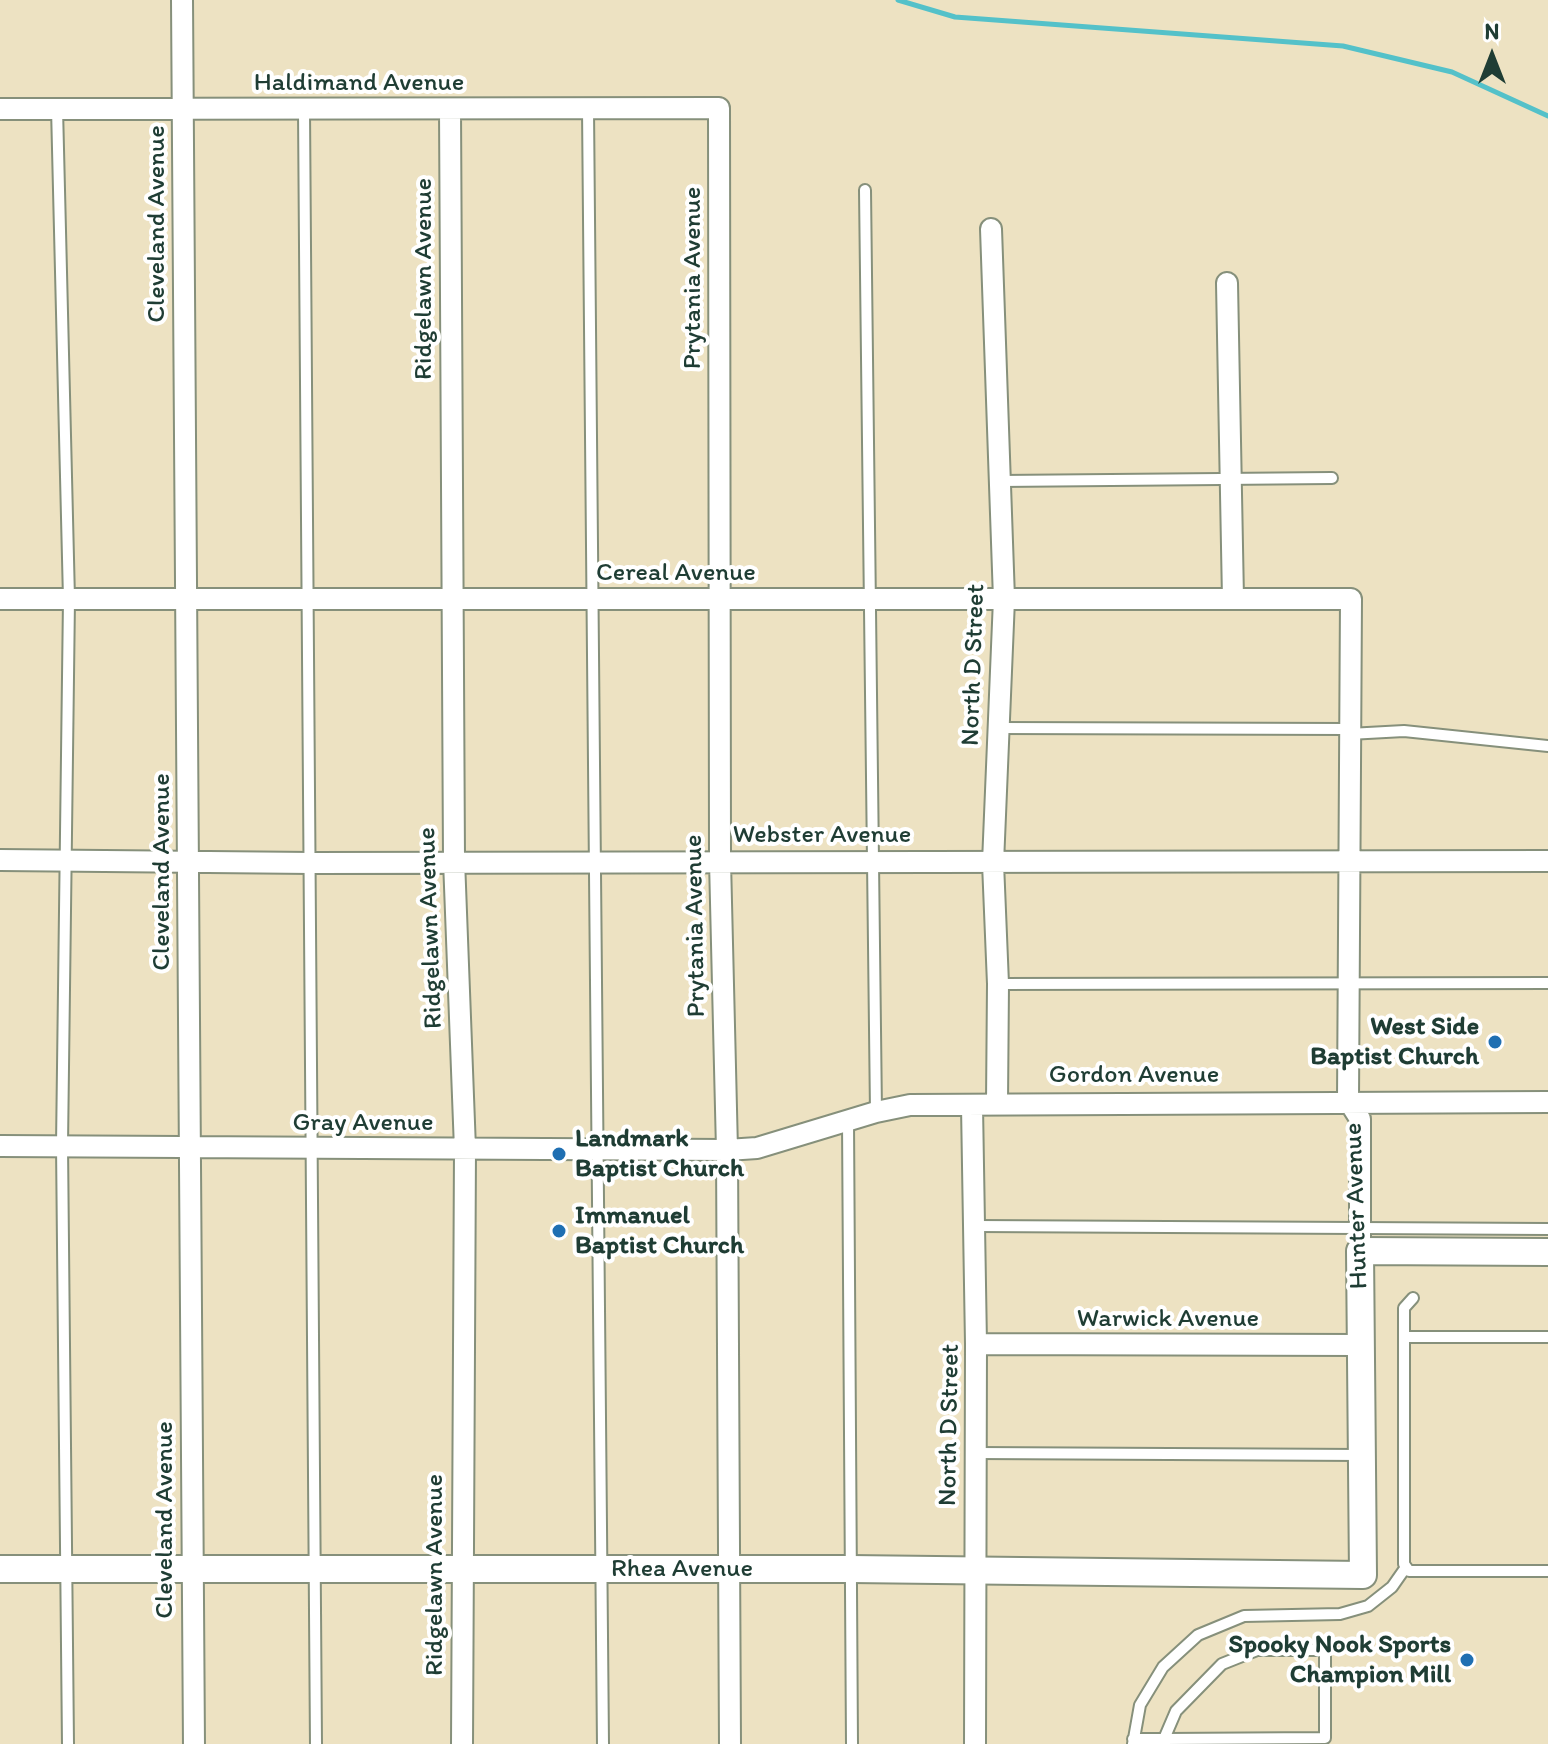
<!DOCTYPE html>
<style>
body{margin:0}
#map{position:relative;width:1548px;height:1744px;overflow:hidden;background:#ede2c2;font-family:Itim,sans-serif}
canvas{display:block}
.north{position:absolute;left:1452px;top:16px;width:80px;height:80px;-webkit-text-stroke:6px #fff;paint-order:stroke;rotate:0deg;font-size:22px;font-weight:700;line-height:32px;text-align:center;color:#1f3d34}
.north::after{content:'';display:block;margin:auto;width:28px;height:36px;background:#1f3d34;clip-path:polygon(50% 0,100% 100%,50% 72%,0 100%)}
</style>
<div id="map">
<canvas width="1548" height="1744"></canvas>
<div class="north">N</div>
</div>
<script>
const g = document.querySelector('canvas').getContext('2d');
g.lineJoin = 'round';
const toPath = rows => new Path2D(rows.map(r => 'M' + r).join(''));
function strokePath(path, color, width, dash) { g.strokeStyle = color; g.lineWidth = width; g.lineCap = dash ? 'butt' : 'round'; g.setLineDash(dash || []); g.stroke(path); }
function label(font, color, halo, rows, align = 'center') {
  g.font = font + ' Itim,sans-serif'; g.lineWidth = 8; g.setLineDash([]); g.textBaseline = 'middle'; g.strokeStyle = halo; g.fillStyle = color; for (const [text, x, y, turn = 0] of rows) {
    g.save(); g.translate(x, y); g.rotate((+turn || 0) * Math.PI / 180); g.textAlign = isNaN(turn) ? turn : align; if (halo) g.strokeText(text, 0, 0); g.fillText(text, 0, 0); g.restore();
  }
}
strokePath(toPath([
 [898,0,955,17,1343,46,1452,72,1548,116]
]), '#54c1c9', 5);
const lane = toPath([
 [57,108,69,599,62,1145,68,1744],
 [588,109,603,1744],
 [304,110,316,1744],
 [865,190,876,1112],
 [1000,481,1332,478],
 [998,728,1349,729],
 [1349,734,1404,731,1548,746],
 [998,984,1548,983],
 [848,1121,852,1744],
 [976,1226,1548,1229],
 [1413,1298,1404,1308,1404,1564,1409,1571,1548,1571],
 [1404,1337,1548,1337],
 [976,1453,1362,1455],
 [1133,1739,1164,1739,1325,1738,1325,1650,1257,1650,1222,1664,1176,1711,1164,1739],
 [1133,1744,1140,1705,1163,1667,1198,1635,1244,1616,1340,1614,1368,1606,1392,1587,1406,1567]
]);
const street = toPath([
 [182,0,194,1744],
 [0,109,719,108,720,861,727,1150,730,1744],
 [450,109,454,860,465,1149,462,1744],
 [991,229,1004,599,993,863,998,984,997,1102],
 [1227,283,1233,599],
 [0,599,1351,599,1348,1100,1360,1119,1360,1251],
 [0,860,312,863,1548,861],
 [972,1106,976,1344,975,1744],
 [0,1146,727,1150,757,1148,876,1112,910,1105,1548,1102],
 [976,1344,1360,1345]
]);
const secondary = toPath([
 [0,1569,851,1569,1363,1575,1360,1251,1548,1252]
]);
strokePath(lane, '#86907b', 14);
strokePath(street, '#86907b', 24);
strokePath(secondary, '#86907b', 30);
strokePath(lane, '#fff', 10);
strokePath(street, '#fff', 20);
strokePath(secondary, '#fff', 26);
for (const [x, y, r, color] of [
 [1495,1042,8,"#1f6fb2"],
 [559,1154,8,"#1f6fb2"],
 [559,1231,8,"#1f6fb2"],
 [1467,1660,8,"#1f6fb2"]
]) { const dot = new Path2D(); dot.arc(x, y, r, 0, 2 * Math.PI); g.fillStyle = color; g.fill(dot); strokePath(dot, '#fff', 3); }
label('26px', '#1f3d34', '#fff', [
 ["Haldimand Avenue",359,83],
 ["Cleveland Avenue",157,224,-90],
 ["Prytania Avenue",693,278,-90],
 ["Ridgelawn Avenue",424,279,-90],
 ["Cereal Avenue",676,573],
 ["North D Street",974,665,-88],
 ["Webster Avenue",822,835],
 ["Cleveland Avenue",162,872,-90],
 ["Prytania Avenue",696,926,-91],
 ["Ridgelawn Avenue",431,928,-92],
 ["Gordon Avenue",1134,1075],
 ["Gray Avenue",363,1123],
 ["Hunter Avenue",1357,1206,-92],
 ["Warwick Avenue",1168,1319],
 ["North D Street",950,1425,-89],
 ["Cleveland Avenue",165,1520,-90],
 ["Rhea Avenue",682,1569],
 ["Ridgelawn Avenue",435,1575,-90]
]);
label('bold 26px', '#1f3d34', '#fff', [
 ["West Side",1479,1027],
 ["Baptist Church",1479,1057],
 ["Landmark",575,1139,"left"],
 ["Baptist Church",575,1169,"left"],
 ["Immanuel",575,1216,"left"],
 ["Baptist Church",575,1246,"left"],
 ["Spooky Nook Sports",1451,1645],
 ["Champion Mill",1451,1675]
], 'right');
</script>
